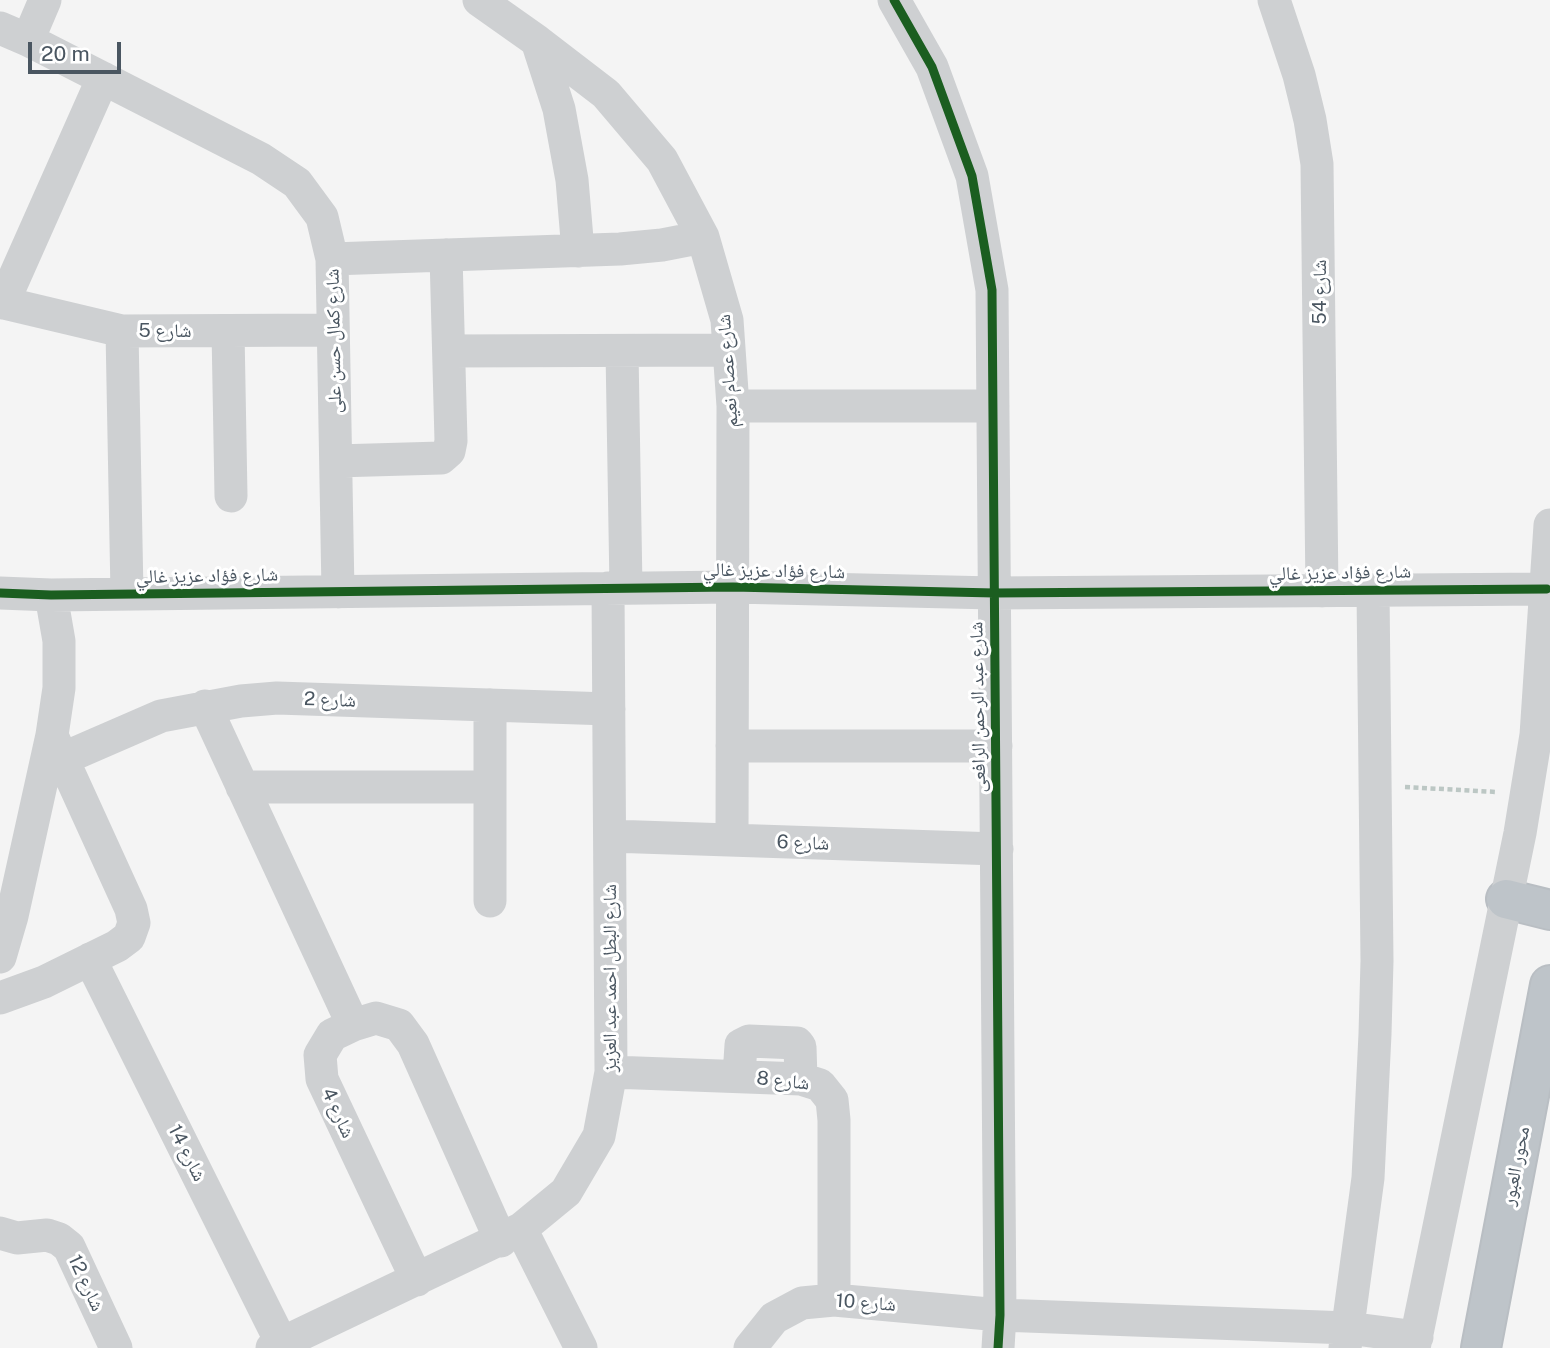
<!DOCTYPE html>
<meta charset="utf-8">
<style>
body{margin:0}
#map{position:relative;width:1550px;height:1348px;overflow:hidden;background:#f4f4f4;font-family:"Public Sans",sans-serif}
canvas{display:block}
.scale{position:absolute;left:28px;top:42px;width:93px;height:32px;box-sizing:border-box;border:4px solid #4a5661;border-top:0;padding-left:9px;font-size:21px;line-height:24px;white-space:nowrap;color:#4a5661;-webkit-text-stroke:5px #fff;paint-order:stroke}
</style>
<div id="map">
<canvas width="1550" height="1348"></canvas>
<div class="scale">20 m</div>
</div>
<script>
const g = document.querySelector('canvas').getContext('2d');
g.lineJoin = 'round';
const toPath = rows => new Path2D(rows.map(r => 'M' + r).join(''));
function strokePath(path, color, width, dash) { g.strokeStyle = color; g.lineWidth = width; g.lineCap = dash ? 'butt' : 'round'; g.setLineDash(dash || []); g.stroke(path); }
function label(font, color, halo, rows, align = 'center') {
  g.font = font + ' "Public Sans","Noto Naskh Arabic",sans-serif'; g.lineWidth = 6; g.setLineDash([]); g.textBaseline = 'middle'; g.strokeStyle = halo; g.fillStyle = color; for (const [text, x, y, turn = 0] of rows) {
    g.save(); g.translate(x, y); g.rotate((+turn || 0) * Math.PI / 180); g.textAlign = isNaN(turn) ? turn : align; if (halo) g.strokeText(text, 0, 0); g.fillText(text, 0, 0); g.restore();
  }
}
const highway = toPath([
 [1506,899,1550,910],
 [1481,1348,1550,985]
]);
strokePath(highway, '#b9bec3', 42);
strokePath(toPath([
 [1405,787,1497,792]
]), '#bcc7c4', 4.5, [5, 3.5]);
strokePath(toPath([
 [479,0,537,41,606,94,662,160,703,237,727,320,733,406,732,840],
 [894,0,932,67,972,176,992,290,1000,1315,998,1348],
 [1274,0,1299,75,1310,120,1317,164,1322,591],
 [0,28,28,40,261,159,297,183,322,217,332,259,338,592],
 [28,40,45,0],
 [537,41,559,109,572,180,578,251],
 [332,259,620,249,662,245,703,237],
 [0,302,122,331,333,330],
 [3,303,103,78],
 [122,331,127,594],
 [228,331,231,496],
 [449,351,729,350],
 [622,351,626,588],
 [733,406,993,406],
 [336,461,441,458,449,451,451,441,446,255],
 [0,593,51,595,733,587,994,593,1547,589],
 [490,705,490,901],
 [205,706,353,1025],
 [732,746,996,746],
 [62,759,161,716,241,701,277,698,609,709],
 [242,787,490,787],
 [610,836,997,849],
 [0,957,12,916,52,735,59,688,59,641,51,595],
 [90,959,284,1348],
 [0,998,44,982,117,946,129,937,134,923,131,909,54,740],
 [611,1072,801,1079,820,1085,832,1100,834,1120,834,1300],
 [739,1076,741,1045,749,1041,797,1043,800,1047,801,1079],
 [521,1229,581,1348],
 [0,1233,17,1238,47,1235,59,1239,69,1247,116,1348],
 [417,1280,322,1079,320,1055,332,1035,353,1025,376,1018,399,1025,413,1044,501,1241],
 [272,1348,521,1229,566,1192,599,1136,611,1072,608,588],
 [750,1348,774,1318,802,1303,834,1300,1000,1315,1348,1328,1417,1337],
 [1345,1348,1368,1178,1375,1034,1377,961,1373,590],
 [1414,1348,1520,833,1536,735,1550,525]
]), '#ced0d2', 33);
strokePath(highway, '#bec4c9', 38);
strokePath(toPath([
 [894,0,932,67,972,176,992,290,1000,1315,998,1348],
 [0,593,51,595,733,587,994,593,1547,589]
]), '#1b5e20', 9);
label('19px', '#4a5661', '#fff', [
 ["شارع 54",1320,292,-90],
 ["شارع 5",165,331],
 ["شارع كمال حسن على",334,341,-91],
 ["شارع عصام نعيم",728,371,-94],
 ["شارع فؤاد عزيز غالي",774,571,1],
 ["شارع فؤاد عزيز غالي",1340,573,-1],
 ["شارع فؤاد عزيز غالي",207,576,-1],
 ["شارع 2",330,700,2],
 ["شارع عبد الرحمن الرافعى",978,707,-91],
 ["شارع 6",803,843,2],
 ["شارع البطل احمد عبد العزيز",610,978,-90],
 ["شارع 8",783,1081,6],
 ["شارع 4",338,1113,65],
 ["شارع 14",187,1153,63],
 ["محور العبور",1516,1166,-79],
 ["شارع 12",86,1283,65],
 ["شارع 10",866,1303,4]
]);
</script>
